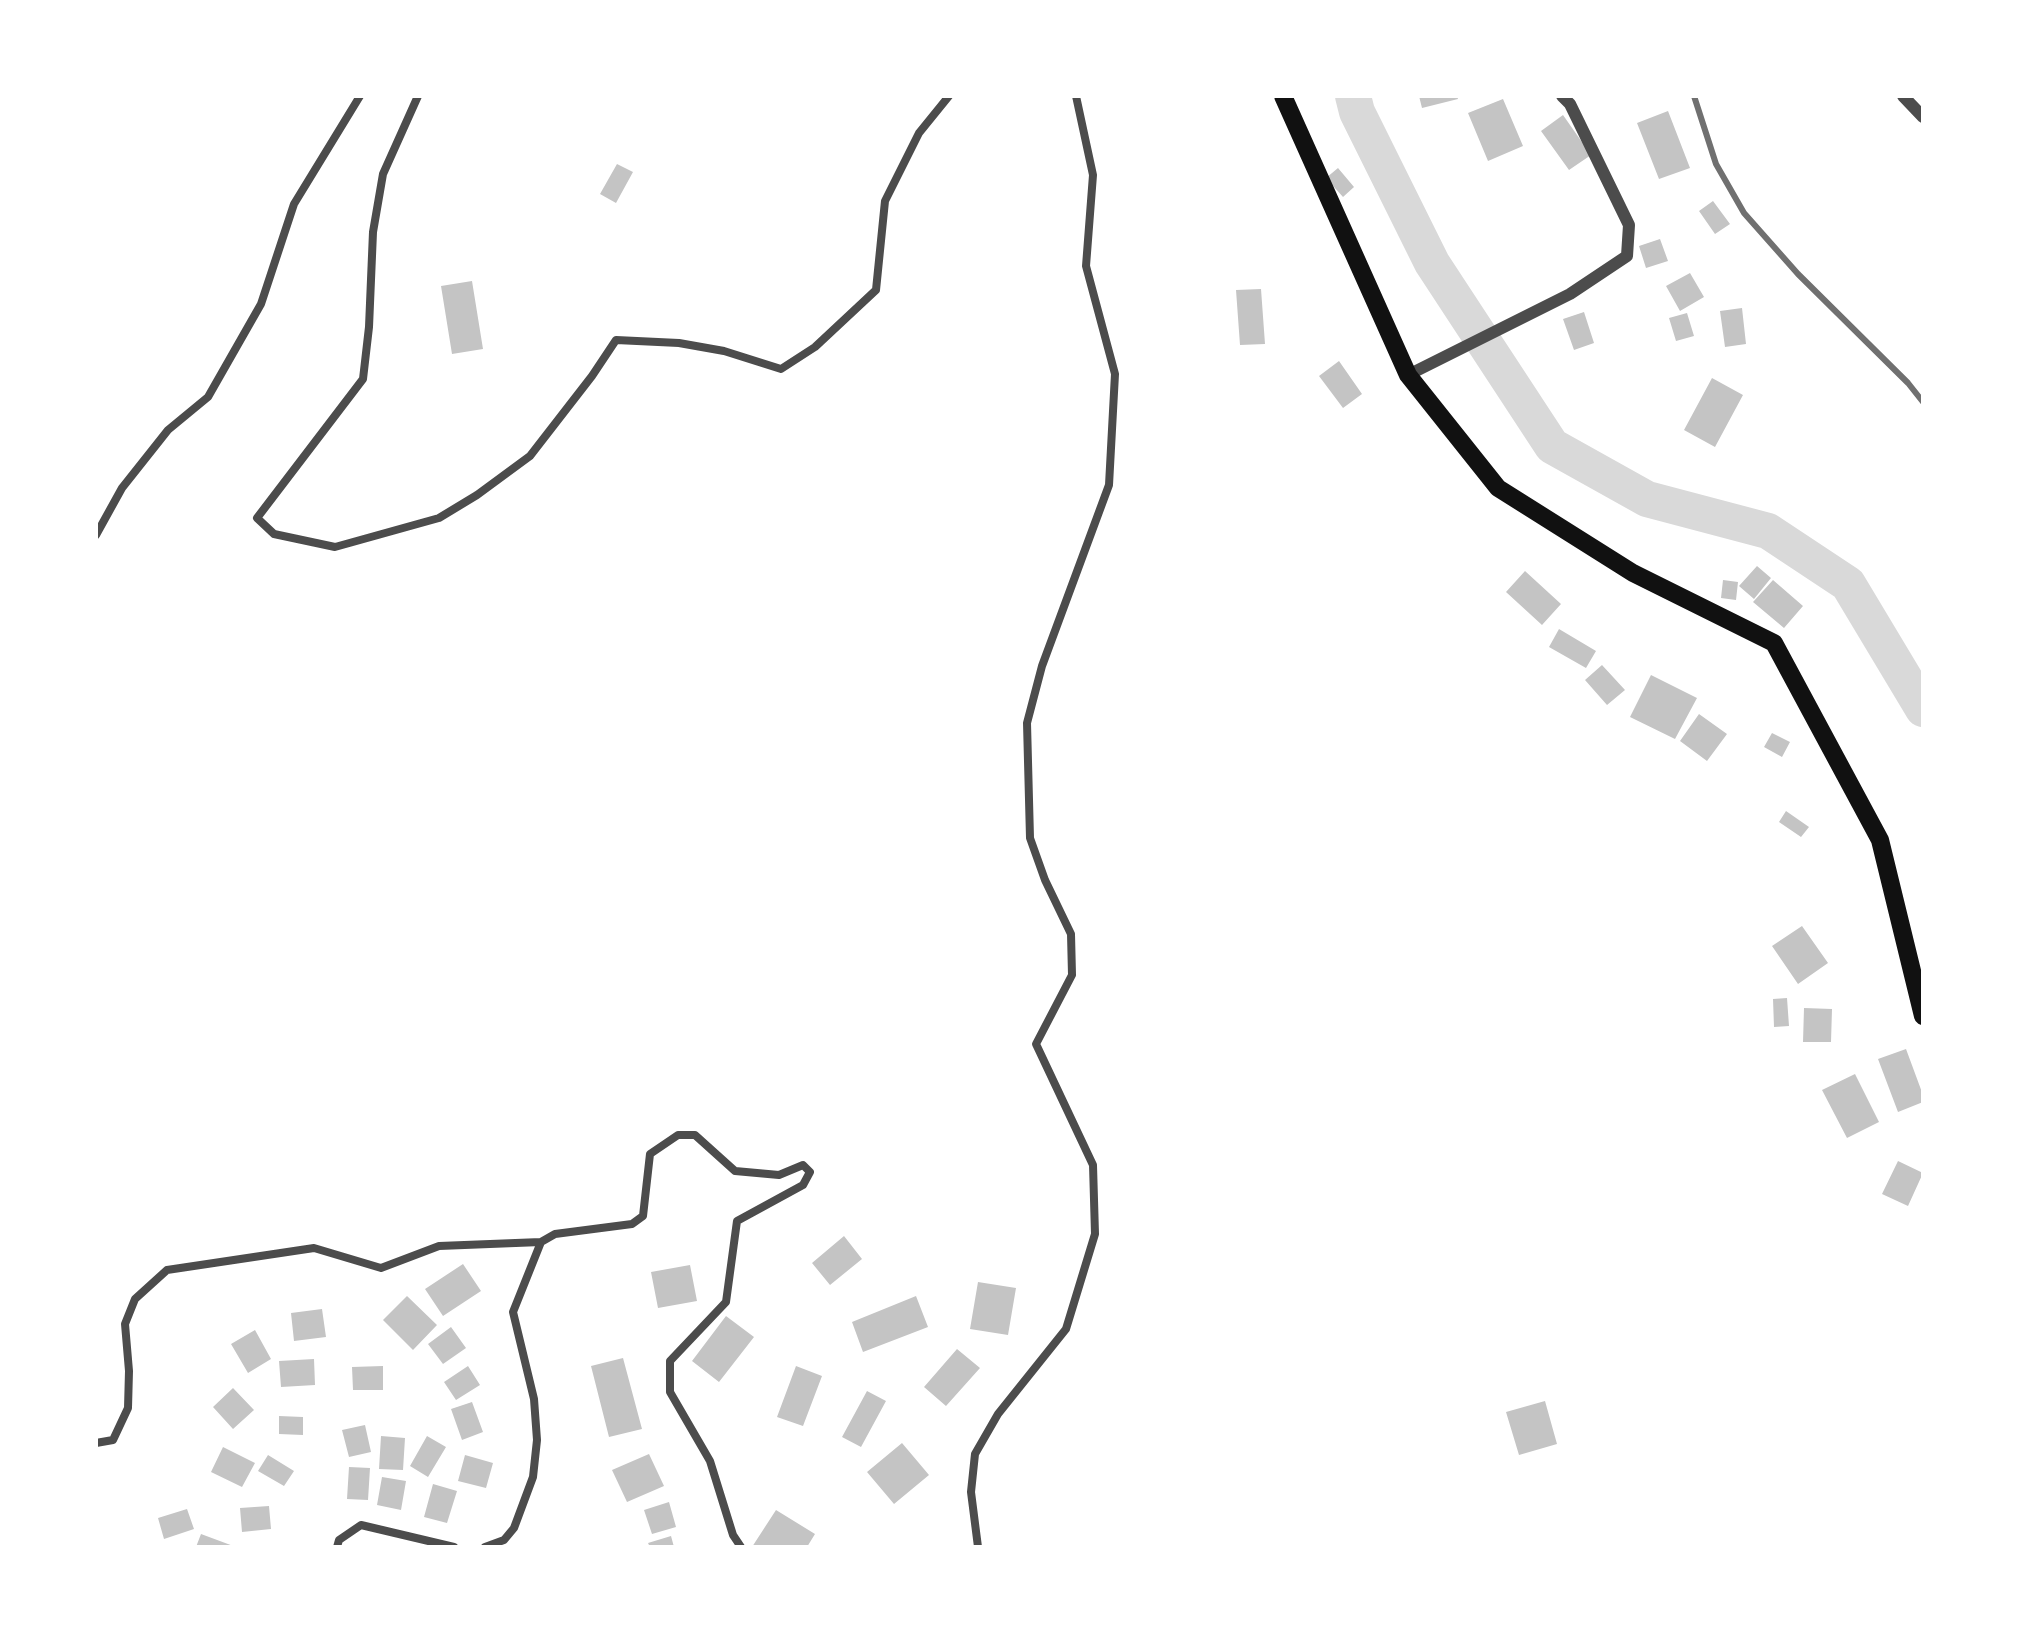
<!DOCTYPE html>
<style>
body{margin:0}
#map{position:relative;width:2019px;height:1643px;overflow:hidden;background:#fff;font-family:Inter,sans-serif}
canvas{display:block}
.frame{position:absolute;inset:0;border:98px solid #fff;pointer-events:none}
</style>
<div id="map">
<canvas width="2019" height="1643"></canvas>
<div class="frame"></div>
</div>
<script>
const g = document.querySelector('canvas').getContext('2d');
g.lineJoin = 'round';
const toPath = rows => new Path2D(rows.map(r => 'M' + r).join(''));
function strokePath(path, color, width, dash) { g.strokeStyle = color; g.lineWidth = width; g.lineCap = dash ? 'butt' : 'round'; g.setLineDash(dash || []); g.stroke(path); }
function fillPath(path, color) { g.fillStyle = color; g.fill(path, 'evenodd'); }
strokePath(toPath([
 [1353,96,1357,112,1432,263,1552,446,1647,499,1768,531,1848,584,1923,709]
]), '#d9d9d9', 36);
fillPath(toPath([
 [1419,96,1457,96,1458,99,1422,108],
 [1503,99,1523,146,1488,161,1468,113],
 [1668,111,1690,168,1659,179,1637,123],
 [1563,115,1591,155,1569,170,1541,131],
 [617,164,633,172,616,203,600,194],
 [1338,168,1354,187,1343,197,1326,178],
 [1713,201,1730,224,1715,234,1699,211],
 [1660,239,1668,261,1646,268,1639,246],
 [1690,273,1704,297,1680,311,1666,286],
 [472,281,483,349,452,354,441,286],
 [1261,289,1265,344,1240,345,1236,290],
 [1742,308,1746,344,1725,347,1720,311],
 [1584,312,1594,343,1574,350,1563,319],
 [1687,313,1694,336,1676,341,1669,318],
 [1339,361,1362,394,1343,408,1319,376],
 [1712,378,1743,395,1715,447,1684,430],
 [1757,566,1771,578,1754,599,1739,586],
 [1525,571,1561,604,1542,625,1506,592],
 [1723,580,1738,582,1736,600,1721,598],
 [1773,580,1803,606,1784,628,1753,602],
 [1559,629,1596,651,1586,668,1549,647],
 [1602,665,1625,690,1607,705,1585,680],
 [1651,675,1697,698,1675,739,1630,717],
 [1699,714,1727,734,1707,761,1680,741],
 [1772,733,1790,742,1782,757,1764,747],
 [1786,811,1809,827,1801,837,1779,822],
 [1802,926,1828,963,1798,984,1772,946],
 [1787,998,1789,1026,1774,1027,1773,999],
 [1804,1008,1832,1009,1831,1042,1803,1042],
 [1906,1049,1923,1095,1923,1102,1898,1112,1878,1059],
 [1855,1074,1879,1122,1847,1138,1822,1090],
 [1898,1161,1923,1173,1908,1206,1882,1194],
 [844,1236,862,1259,830,1285,812,1263],
 [463,1264,481,1291,443,1316,425,1289],
 [690,1265,697,1301,658,1308,651,1272],
 [978,1282,1016,1288,1008,1335,970,1329],
 [407,1296,437,1325,413,1350,383,1320],
 [916,1296,928,1327,863,1352,852,1322],
 [322,1309,326,1337,294,1341,291,1313],
 [726,1316,754,1337,719,1382,692,1361],
 [451,1327,466,1348,443,1364,428,1344],
 [255,1330,271,1359,248,1373,231,1344],
 [957,1349,980,1368,946,1406,924,1387],
 [623,1358,642,1429,609,1437,591,1366],
 [314,1359,315,1385,281,1387,279,1361],
 [383,1366,383,1390,353,1390,352,1367],
 [468,1366,480,1385,456,1400,444,1382],
 [796,1366,822,1376,803,1426,777,1417],
 [233,1388,254,1410,233,1429,213,1407],
 [867,1391,886,1401,861,1447,842,1437],
 [1545,1401,1557,1444,1519,1455,1506,1412],
 [472,1402,483,1432,462,1440,451,1409],
 [279,1416,303,1417,303,1435,279,1434],
 [365,1425,371,1452,349,1457,342,1430],
 [381,1436,405,1438,403,1470,379,1469],
 [427,1436,446,1447,428,1477,410,1466],
 [902,1443,929,1475,894,1504,867,1472],
 [223,1447,255,1463,242,1487,211,1472],
 [649,1454,664,1486,627,1502,612,1470],
 [268,1455,294,1471,284,1486,258,1471],
 [465,1455,493,1463,486,1488,458,1481],
 [349,1467,370,1468,368,1500,347,1499],
 [382,1477,406,1481,401,1510,377,1505],
 [433,1484,457,1491,447,1523,424,1517],
 [669,1502,676,1527,652,1534,644,1510],
 [269,1506,271,1529,242,1532,240,1508],
 [187,1509,194,1529,164,1539,158,1518],
 [776,1510,815,1534,807,1547,752,1547],
 [201,1534,236,1547,196,1547],
 [671,1536,674,1547,650,1547,648,1543]
]), '#c4c4c4');
strokePath(toPath([
 [418,96,383,174,373,232,369,327,363,379,257,518,274,534,335,547,439,518,477,495,530,456,592,376,616,340,679,343,724,351,781,369,815,347,876,290,885,201,919,133,949,96],
 [96,535,122,488,168,430,208,397,261,304,294,204,360,96],
 [96,1443,113,1440,128,1408,129,1371,125,1324,135,1299,167,1270,314,1248,381,1268,439,1246,541,1242],
 [337,1547,339,1540,361,1525,454,1547],
 [485,1547,504,1540,514,1528,533,1477,537,1440,534,1399,513,1312,541,1242,555,1234,632,1224,643,1216,650,1154,678,1135,695,1135,735,1171,779,1175,803,1165,810,1172,803,1185,737,1221,726,1302,670,1361,670,1392,710,1461,733,1535,741,1547],
 [978,1547,971,1492,975,1454,998,1414,1066,1329,1095,1234,1093,1165,1036,1044,1072,975,1071,934,1045,880,1030,838,1027,723,1042,666,1109,485,1115,374,1086,266,1093,175,1076,96]
]), '#4c4c4c', 8);
strokePath(toPath([
 [1903,96,1923,117],
 [1408,375,1570,294,1627,256,1629,225,1570,104,1562,96]
]), '#4c4c4c', 12);
strokePath(toPath([
 [1283,96,1408,375,1498,488,1633,573,1774,643,1880,840,1923,1016]
]), '#111', 18);
strokePath(toPath([
 [1694,96,1716,164,1744,213,1798,274,1908,383,1923,402]
]), '#707070', 6);
</script>
